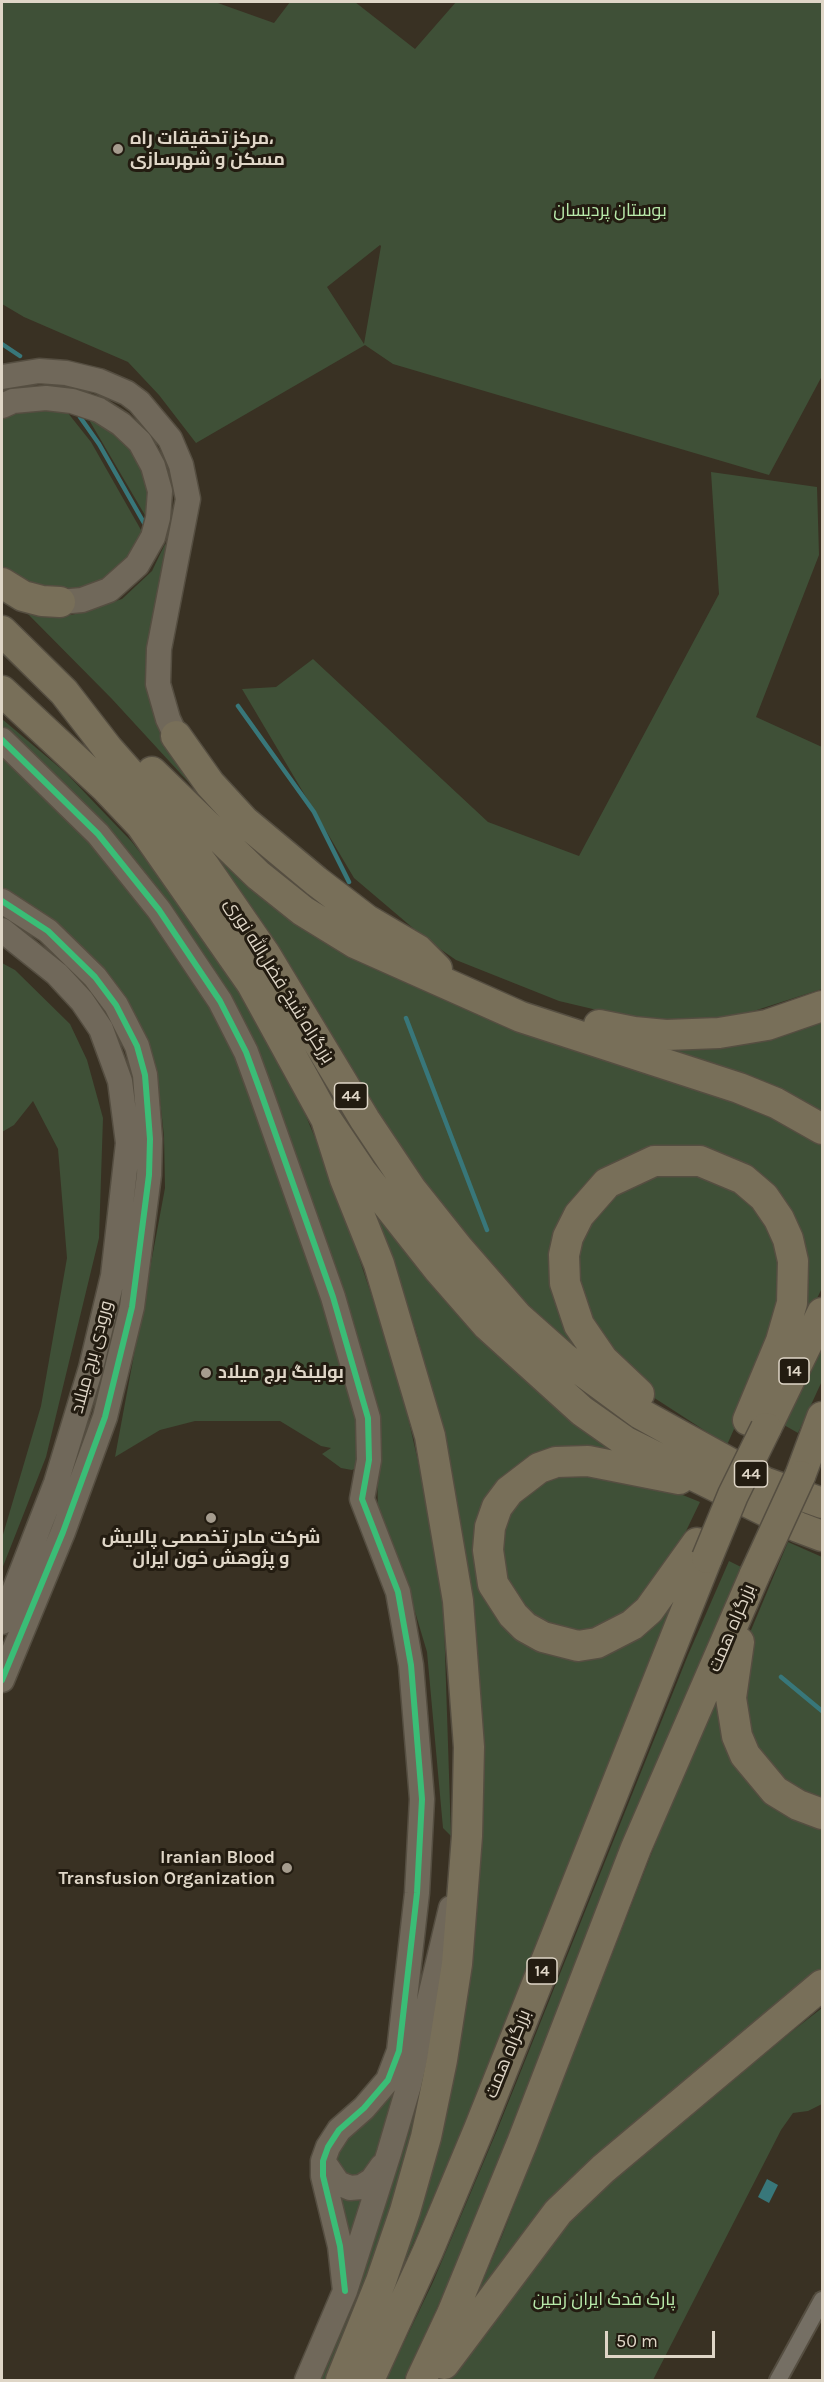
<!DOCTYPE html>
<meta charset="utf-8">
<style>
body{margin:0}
#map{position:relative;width:824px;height:2382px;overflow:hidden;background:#393123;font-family:Karla,sans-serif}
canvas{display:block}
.frame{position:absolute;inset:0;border:3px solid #dfd6c7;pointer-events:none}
.scale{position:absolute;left:605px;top:2331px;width:110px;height:27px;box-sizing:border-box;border:3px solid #dfd6c7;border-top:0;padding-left:8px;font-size:18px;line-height:21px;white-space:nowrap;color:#dfd6c7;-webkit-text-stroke:4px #231c11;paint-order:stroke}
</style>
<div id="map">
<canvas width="824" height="2382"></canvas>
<div class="frame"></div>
<div class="scale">50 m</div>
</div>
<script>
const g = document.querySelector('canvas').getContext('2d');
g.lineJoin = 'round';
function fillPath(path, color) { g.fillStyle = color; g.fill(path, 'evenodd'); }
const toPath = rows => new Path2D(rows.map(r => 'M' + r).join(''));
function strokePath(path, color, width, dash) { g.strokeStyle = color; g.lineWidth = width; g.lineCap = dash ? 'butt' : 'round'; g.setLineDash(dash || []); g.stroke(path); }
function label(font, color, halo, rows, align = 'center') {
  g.font = font + ' Karla,Cairo,sans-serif'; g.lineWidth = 6; g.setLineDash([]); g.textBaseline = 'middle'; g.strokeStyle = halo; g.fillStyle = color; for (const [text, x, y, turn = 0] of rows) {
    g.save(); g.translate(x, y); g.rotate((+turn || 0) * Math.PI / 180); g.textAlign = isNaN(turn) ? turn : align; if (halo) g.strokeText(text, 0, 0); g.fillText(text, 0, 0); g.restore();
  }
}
fillPath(toPath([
 [2,2,215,2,274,23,290,2,355,2,415,49,456,2,822,2,822,376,769,475,393,364,365,345,196,443,159,395,128,362,24,317,2,304],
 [380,245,381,246,364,344,327,287],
 [64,408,91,442,145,537,139,548,94,587,48,594,2,574,2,413],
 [85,413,118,430,148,475,149,522],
 [711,472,817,487,819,555,756,717,822,747,822,989,729,1019,656,1024,559,1001,456,960,427,940,354,878,242,689,276,687,313,659,488,822,579,856,719,594],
 [165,544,170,548,156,717,267,860,249,848,112,699,21,607,72,615,122,599,152,571],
 [2,719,66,773,132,842,179,903,232,981,291,1080,335,1186,399,1378,425,1492,443,1591,451,1836,443,1828,427,1652,402,1568,378,1513,376,1410,354,1323,259,1069,243,1037,2,729],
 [2,758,118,867,229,1030,363,1422,359,1466,352,1470,341,1468,322,1454,331,1448,321,1446,280,1421,195,1421,160,1430,115,1457,165,1188,164,1136,158,1082,137,1030,2,893],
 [188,830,279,905,731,1094,822,1139,822,1288,745,1447,801,1246,695,1149,563,1223,607,1374,552,1335,426,1196],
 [2,963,15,970,70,1024,87,1060,103,1118,99,1238,46,1457,2,1569,2,1538,41,1406,67,1258,58,1149,33,1101,14,1125,2,1132],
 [822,1013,822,1118,629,1036],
 [670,1167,729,1180,772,1226,785,1293,745,1404,727,1445,639,1388,576,1296,573,1255,604,1199],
 [373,1207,638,1461,530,1465,484,1575,579,1652,698,1548,462,2131,354,2380,382,2305,482,1755,477,1656,452,1470,417,1334],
 [822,1343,822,1381,798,1433,784,1425],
 [562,1468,658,1485,700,1502,674,1556,647,1602,575,1638,512,1605,495,1536,507,1505],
 [788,1542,822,1557,822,1806,781,1786,739,1720,746,1642],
 [729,1561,745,1569,461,2255,404,2380,386,2380,433,2282,498,2128,688,1655],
 [737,1635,730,1733,822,1820,822,1971,466,2320,502,2236],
 [449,1960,411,2151,332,2380,317,2380],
 [822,2008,822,2104,808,2111,793,2113,781,2130,653,2380,449,2380,501,2300,593,2193,691,2110],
 [402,2076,384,2146,361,2180,334,2168,336,2146],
 [337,2188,365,2193,347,2269]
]), '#3f5037');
fillPath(toPath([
 [767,2179,778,2185,769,2203,758,2197]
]), '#38777a');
strokePath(toPath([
 [2,344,20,356],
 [80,417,99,444,144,523],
 [238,706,314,812,349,882],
 [406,1018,487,1230],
 [781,1677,822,1711]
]), '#38777a', 4.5);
const street = toPath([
 [778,2380,822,2300]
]);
const secondary = toPath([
 [2,377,39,371,66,373,99,381,127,393,139,402,170,439,181,465,188,499,159,649,158,684,168,719,176,736],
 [2,406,13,401,46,398,72,401,99,410,121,424,140,442,153,466,160,491,158,518,153,537,137,565,109,590,82,600,60,602],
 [2,740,98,834,159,910,220,1001,246,1052,261,1093,333,1297,368,1418,369,1460,362,1499,398,1592,411,1665,422,1799,417,1893,399,2051,388,2080,364,2108,339,2130,328,2147,323,2161,323,2176,340,2246,345,2291],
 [2,901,48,931,95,977,116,1005,137,1046,145,1075,150,1139,149,1175,132,1307,105,1417,63,1532,2,1680],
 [2,930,57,974,82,1001,101,1029,120,1081,128,1143,113,1276,91,1368,56,1483,2,1622],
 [323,2161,338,2183,350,2188,361,2187,372,2180,382,2166],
 [307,2380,345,2291,389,2153,409,2085,451,1908]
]);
const highway = toPath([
 [2,583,23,596,42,601,60,602],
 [2,631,64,692,108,749,155,802,205,867,265,954,365,1120,411,1189,458,1248,518,1317,563,1357,639,1413,764,1482,822,1503],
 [2,691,105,787,141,825,252,984,326,1119,361,1171,439,1270,487,1325,582,1411,626,1442,798,1527,822,1536],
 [176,736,210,784,244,821,316,881,367,920,418,950,437,969],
 [152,772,258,875,303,911,355,943,521,1017,739,1088,776,1103,822,1129],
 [599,1025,634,1032,666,1035,719,1033,767,1025,822,1006],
 [326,1119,345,1179,379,1264,430,1436,458,1601,469,1747,467,1836,457,1964,442,2060,426,2137,405,2211,381,2281,341,2380],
 [639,1394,603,1360,579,1325,565,1283,564,1255,568,1237,579,1215,607,1183,654,1161,700,1161,743,1179,764,1197,779,1219,788,1239,793,1261,792,1303,781,1341,748,1420],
 [766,1428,822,1313],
 [800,1476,822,1417],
 [679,1479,588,1461,556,1462,539,1468,509,1491,497,1507,490,1527,488,1550,493,1584,513,1615,525,1627,543,1637,578,1646,597,1643,632,1625,649,1610,697,1543],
 [739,1642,731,1698,737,1736,745,1755,775,1791,798,1805,822,1814],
 [444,2364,558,2212,603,2169,822,1985],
 [369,2380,428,2251,479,2129,707,1558],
 [421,2380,452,2314,522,2143,636,1848,755,1574]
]);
strokePath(street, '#554e41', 20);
strokePath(secondary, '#554e41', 27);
strokePath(highway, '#554e41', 33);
strokePath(street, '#756f64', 16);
strokePath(secondary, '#70685a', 24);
strokePath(highway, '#786f59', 30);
const highwayBridge = toPath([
 [707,1558,733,1495,766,1428],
 [755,1574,800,1476]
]);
strokePath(highwayBridge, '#554e41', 33, []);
strokePath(highwayBridge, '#786f59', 30);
strokePath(toPath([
 [2,740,98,834,159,910,220,1001,246,1052,261,1093,333,1297,368,1418,369,1460,362,1499,398,1592,411,1665,422,1799,417,1893,399,2051,388,2080,364,2108,339,2130,328,2147,323,2161,323,2176,340,2246,345,2291],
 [2,901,48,931,95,977,116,1005,137,1046,145,1075,150,1139,149,1175,132,1307,105,1417,63,1532,2,1680]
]), '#3abd76', 6);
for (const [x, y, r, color] of [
 [118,149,6,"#a59c8e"],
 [206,1373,6,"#a59c8e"],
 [211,1518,6,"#a59c8e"],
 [287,1868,6,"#a59c8e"]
]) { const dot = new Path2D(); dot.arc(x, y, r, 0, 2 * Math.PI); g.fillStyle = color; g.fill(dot); strokePath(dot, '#231c11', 2); }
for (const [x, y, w] of [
 [351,1096,33],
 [794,1371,30],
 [751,1474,33],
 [542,1971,30]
]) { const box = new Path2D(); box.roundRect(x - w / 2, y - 13, w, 26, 4.5); g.fillStyle = '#231c11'; g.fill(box); strokePath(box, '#dfd6c7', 1.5); }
label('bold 16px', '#dfd6c7', null, [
 ["44",351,1096],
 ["14",794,1371],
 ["44",751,1474],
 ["14",542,1971]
]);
label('bold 18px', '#dfd6c7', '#231c11', [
 ["مرکز تحقیقات راه،",130,139],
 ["مسکن و شهرسازی",130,160],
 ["بولینگ برج ميلاد",218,1373],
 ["شرکت مادر تخصصی پالایش",211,1538,"center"],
 ["و پژوهش خون ایران",211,1559,"center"],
 ["Iranian Blood",275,1858,"right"],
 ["Transfusion Organization",275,1879,"right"]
], 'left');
label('18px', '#b8eaaa', '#231c11', [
 ["بوستان پردیسان",610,211],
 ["پارک فدک ایران زمین",604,2300]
]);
label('18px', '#dfd6c7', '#231c11', [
 ["بزرگراه شیخ فضل‌الله نوری",279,981,58],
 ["ورودی برج میلاد",92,1357,-75],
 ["بزرگراه همت",732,1628,-67],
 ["بزرگراه همت",508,2054,-68]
]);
</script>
